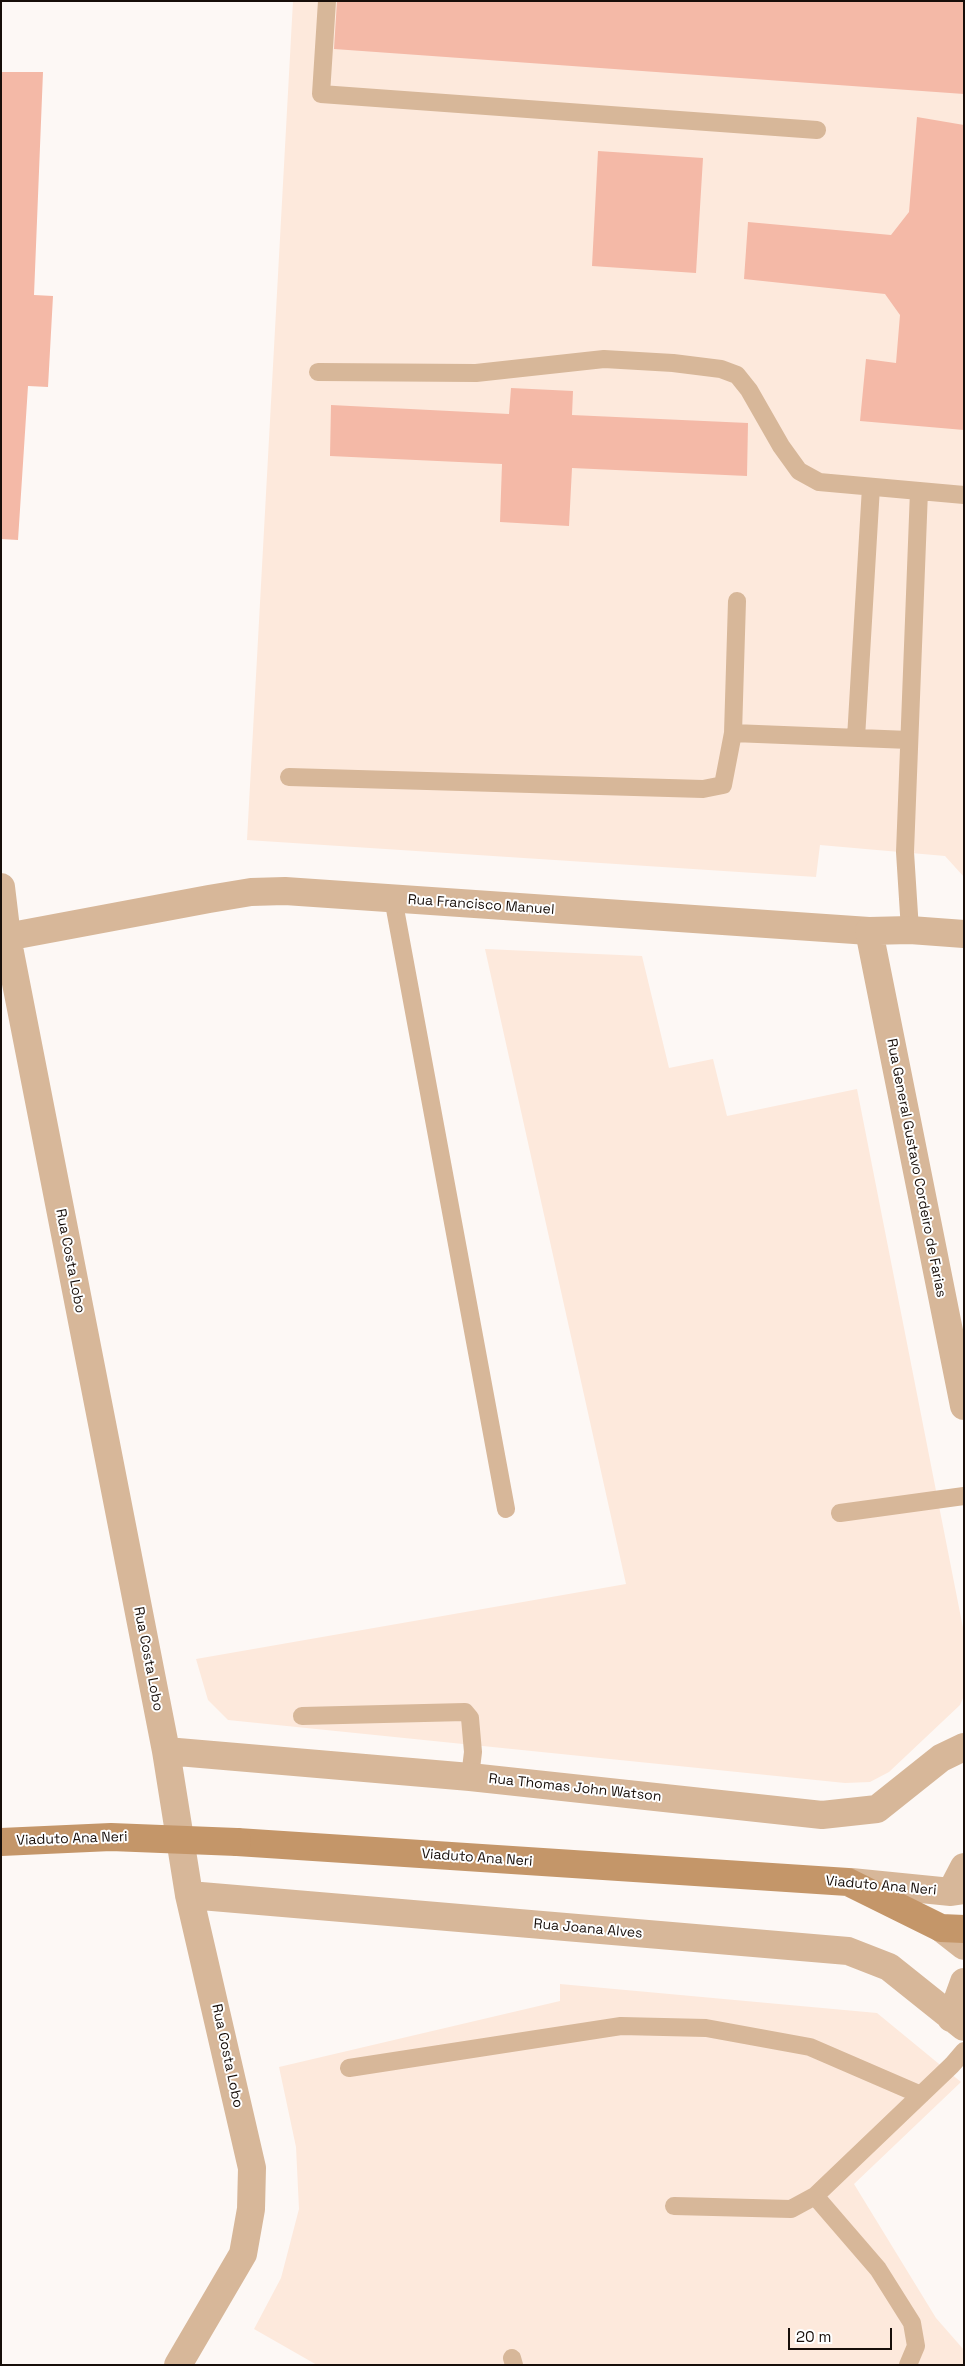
<!DOCTYPE html>
<style>
body{margin:0}
#map{position:relative;width:965px;height:2366px;overflow:hidden;background:#fdf8f5;font-family:"Space Grotesk",sans-serif}
canvas{display:block}
.frame{position:absolute;inset:0;border:2px solid #170e09;pointer-events:none}
.scale{position:absolute;left:788px;top:2328px;width:104px;height:22px;box-sizing:border-box;border:2px solid #170e09;border-top:0;padding-left:6px;font-size:15px;line-height:18px;white-space:nowrap;color:#170e09;-webkit-text-stroke:4px #fff;paint-order:stroke}
</style>
<div id="map">
<canvas width="965" height="2366"></canvas>
<div class="frame"></div>
<div class="scale">20 m</div>
</div>
<script>
const g = document.querySelector('canvas').getContext('2d');
g.lineJoin = 'round';
function fillPath(path, color) { g.fillStyle = color; g.fill(path, 'evenodd'); }
const toPath = rows => new Path2D(rows.map(r => 'M' + r).join(''));
function strokePath(path, color, width, dash) { g.strokeStyle = color; g.lineWidth = width; g.lineCap = dash ? 'butt' : 'round'; g.setLineDash(dash || []); g.stroke(path); }
function label(font, color, halo, rows, align = 'center') {
  g.font = font + ' "Space Grotesk",sans-serif'; g.lineWidth = 4; g.setLineDash([]); g.textBaseline = 'middle'; g.strokeStyle = halo; g.fillStyle = color; for (const [text, x, y, turn = 0] of rows) {
    g.save(); g.translate(x, y); g.rotate((+turn || 0) * Math.PI / 180); g.textAlign = isNaN(turn) ? turn : align; if (halo) g.strokeText(text, 0, 0); g.fillText(text, 0, 0); g.restore();
  }
}
fillPath(toPath([
 [293,1,964,1,964,877,945,856,820,845,816,877,247,840],
 [485,949,642,956,669,1068,713,1059,727,1116,857,1089,964,1633,964,1696,960,1705,889,1772,870,1782,845,1783,228,1720,208,1700,196,1659,626,1584],
 [560,1984,877,2013,961,2082,854,2184,936,2318,964,2350,964,2365,317,2365,254,2329,281,2278,299,2209,296,2147,279,2067,560,2001]
]), '#fde9dc');
fillPath(toPath([
 [337,1,964,1,964,94,334,49],
 [1,72,43,72,34,295,53,296,48,387,28,386,18,540,1,539],
 [917,117,964,125,964,430,860,421,866,359,896,363,900,315,885,294,744,279,748,222,891,235,909,212],
 [598,151,703,158,696,273,592,266],
 [511,388,573,391,572,415,748,423,747,476,572,468,569,526,500,522,502,464,330,456,331,405,509,414]
]), '#f4b9a7');
strokePath(toPath([
 [327,1,321,94,817,130],
 [318,372,476,373,604,359,673,363,721,369,737,375,749,390,781,446,799,471,819,482,964,495],
 [733,733,909,740],
 [856,738,871,487],
 [289,777,703,789,723,785,733,733,737,601],
 [393,898,506,1509],
 [910,930,905,852,919,491],
 [840,1513,964,1496],
 [302,1716,465,1712,470,1718,473,1752,470,1777],
 [349,2068,621,2026,706,2028,810,2047,921,2095],
 [815,2196,878,2269,912,2323,916,2346,908,2365],
 [674,2206,791,2209,815,2196,952,2065,964,2051],
 [512,2358,514,2365]
]), '#d7b799', 18);
strokePath(toPath([
 [1,887,7,937,166,1751,189,1895,252,2168,251,2209,243,2254,178,2365],
 [1,938,209,899,251,892,285,891,869,931],
 [166,1751,470,1777,822,1815,877,1809,941,1758,964,1747],
 [189,1895,848,1951,889,1967,964,2027],
 [951,2018,964,1982]
]), '#d7b799', 28);
strokePath(toPath([
 [964,934,910,930,869,931,964,1406],
 [851,1882,951,1892,964,1890],
 [951,1892,964,1867],
 [941,1928,964,1946]
]), '#d7b799', 28);
strokePath(toPath([
 [237,1842,848,1882,941,1928,964,1929]
]), '#c49669', 28);
strokePath(toPath([
 [1,1842,111,1837,237,1842]
]), '#c49669', 28);
label('14px', '#170e09', '#fff', [
 ["Rua Francisco Manuel",481,905,4],
 ["Rua General Gustavo Cordeiro de Farias",916,1168,79],
 ["Rua Costa Lobo",70,1261,79],
 ["Rua Costa Lobo",148,1659,79],
 ["Rua Thomas John Watson",575,1788,6],
 ["Viaduto Ana Neri",72,1839,-2],
 ["Viaduto Ana Neri",477,1858,4],
 ["Viaduto Ana Neri",881,1886,5],
 ["Rua Joana Alves",588,1929,5],
 ["Rua Costa Lobo",227,2056,78]
]);
</script>
